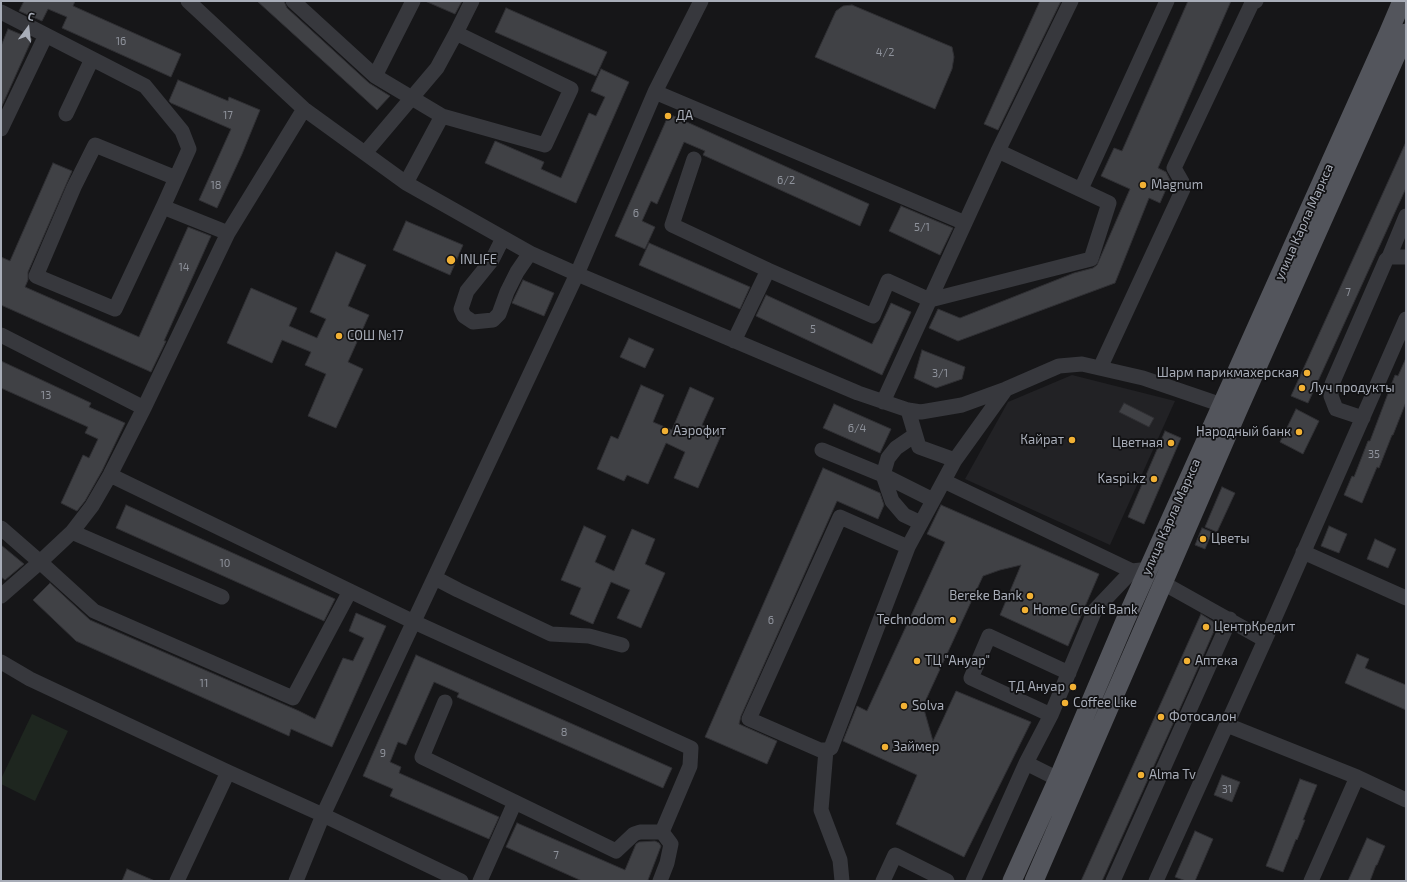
<!DOCTYPE html>
<meta charset="utf-8">
<style>
body{margin:0}
#map{position:relative;width:1407px;height:882px;overflow:hidden;background:#161618;font-family:"Exo 2",sans-serif}
canvas{display:block}
.frame{position:absolute;inset:0;border:2px solid #a8adb8;pointer-events:none}
.north{position:absolute;left:8px;top:8px;width:40px;height:40px;-webkit-text-stroke:3px #111113;paint-order:stroke;rotate:15deg;font-size:11px;font-weight:700;line-height:16px;text-align:center;color:#a8adb8}
.north::after{content:'';display:block;margin:auto;width:14px;height:18px;background:#a8adb8;clip-path:polygon(50% 0,100% 100%,50% 72%,0 100%)}
</style>
<div id="map">
<canvas width="1407" height="882"></canvas>
<div class="frame"></div>
<div class="north">С</div>
</div>
<script>
const g = document.querySelector('canvas').getContext('2d');
g.lineJoin = 'round';
function fillPath(path, color) { g.fillStyle = color; g.fill(path, 'evenodd'); }
const toPath = rows => new Path2D(rows.map(r => 'M' + r).join(''));
function strokePath(path, color, width, dash) { g.strokeStyle = color; g.lineWidth = width; g.lineCap = dash ? 'butt' : 'round'; g.setLineDash(dash || []); g.stroke(path); }
function label(font, color, halo, rows, align = 'center') {
  g.font = font + ' "Exo 2",sans-serif'; g.lineWidth = 3.5; g.setLineDash([]); g.textBaseline = 'middle'; g.strokeStyle = halo; g.fillStyle = color; for (const [text, x, y, turn = 0] of rows) {
    g.save(); g.translate(x, y); g.rotate((+turn || 0) * Math.PI / 180); g.textAlign = isNaN(turn) ? turn : align; if (halo) g.strokeText(text, 0, 0); g.fillText(text, 0, 0); g.restore();
  }
}
fillPath(toPath([
 [1072,375,1175,401,1110,545,965,479,1008,402]
]), '#222225');
fillPath(toPath([
 [32,714,68,731,35,801,1,784,1,779]
]), '#1e261f');
const building = toPath([
 [24,1,75,1,73,6,181,54,171,77,62,28,67,17,48,9,42,21,19,11,24,1],
 [257,1,284,1,287,8,369,83,390,96,377,110,257,1],
 [425,1,462,1,455,14,425,1],
 [1040,1,1061,1,998,130,984,124,1040,1],
 [1188,1,1231,1,1158,168,1166,172,1170,180,1160,203,1149,198,1115,283,958,341,929,328,938,309,960,318,1074,273,1093,268,1097,265,1130,189,1101,176,1114,148,1122,151,1188,1],
 [852,5,952,47,954,57,952,69,935,109,815,57,836,11,843,6,852,5],
 [506,8,607,52,596,76,495,32,506,8],
 [8,29,32,39,1,108,1,46,8,29],
 [601,69,629,82,576,203,485,163,495,141,544,162,541,169,561,178,589,113,596,116,605,97,591,91,601,69],
 [178,80,228,101,229,97,260,110,242,154,217,208,199,200,231,129,171,103,169,101,178,80],
 [669,114,869,204,860,226,703,155,705,151,684,142,657,204,651,201,642,221,655,227,645,249,615,236,669,114],
 [1406,142,1406,188,1308,403,1291,396,1406,142],
 [53,163,72,171,28,272,28,280,25,287,139,337,188,227,211,236,164,341,166,341,151,372,1,305,1,257,10,261,53,163],
 [901,206,953,228,940,255,889,231,901,206],
 [406,221,463,245,450,275,393,250,406,221],
 [649,243,750,287,740,309,639,265,649,243],
 [336,252,366,265,348,306,369,315,348,362,363,369,336,428,308,416,326,374,305,365,311,352,282,340,272,363,227,343,251,288,297,308,289,326,317,338,326,319,310,312,336,252],
 [523,280,554,293,544,316,512,303,523,280],
 [766,295,872,344,891,303,911,312,882,375,756,316,766,295],
 [629,338,654,349,645,368,620,357,629,338],
 [922,350,965,367,962,379,936,388,914,378,922,350],
 [1406,358,1406,402,1393,435,1392,435,1379,468,1377,467,1362,503,1344,495,1352,476,1354,477,1368,441,1370,441,1395,375,1398,376,1406,358],
 [1,361,91,403,89,407,125,423,102,471,85,501,77,511,61,503,83,455,89,458,98,439,85,433,88,427,1,388,1,361],
 [641,385,664,395,653,422,672,430,690,387,714,398,702,425,722,433,698,488,674,478,685,452,666,443,648,484,627,475,624,481,597,469,611,436,618,439,641,385],
 [1124,403,1154,418,1149,427,1119,412,1124,403],
 [834,404,891,429,880,453,823,428,834,404],
 [1296,409,1319,421,1303,454,1280,442,1296,409],
 [1165,431,1181,438,1144,524,1128,517,1165,431],
 [823,468,880,493,884,505,878,519,837,501,741,716,739,724,777,741,767,764,705,737,823,468],
 [1222,487,1235,493,1217,532,1205,527,1222,487],
 [126,505,335,599,324,621,116,528,126,505],
 [941,505,1099,574,1068,646,1000,615,1021,565,1000,570,983,576,923,706,933,741,956,691,1031,722,964,857,896,824,917,775,843,741,857,706,867,711,945,542,927,534,941,505],
 [584,526,606,536,595,562,614,571,632,529,655,539,645,564,665,573,641,628,617,618,630,590,611,582,593,624,570,614,581,588,561,580,584,526],
 [1329,526,1347,534,1339,553,1321,546,1329,526],
 [1202,528,1212,532,1205,549,1195,545,1202,528],
 [1375,539,1396,549,1388,568,1367,559,1375,539],
 [1,545,24,564,5,580,1,577,1,545],
 [50,583,90,620,299,711,315,719,343,658,353,661,364,638,349,631,356,613,386,626,332,747,291,729,289,736,76,641,33,600,50,583],
 [1201,614,1217,624,1190,686,1102,881,1081,881,1201,614],
 [1357,654,1369,659,1365,668,1406,685,1406,710,1345,683,1357,654],
 [416,655,672,768,663,788,457,697,459,693,434,682,406,745,398,742,390,762,401,767,399,773,499,817,489,839,390,796,393,789,363,776,416,655],
 [1222,775,1240,782,1232,802,1214,795,1222,775],
 [1300,779,1317,785,1303,820,1305,820,1297,840,1296,839,1283,872,1266,866,1300,779],
 [517,823,625,870,636,844,639,842,655,841,659,843,661,846,648,880,649,881,582,881,506,847,517,823],
 [1195,831,1213,839,1195,881,1186,881,1175,877,1195,831],
 [1367,838,1385,846,1377,865,1376,865,1370,881,1348,881,1367,838],
 [127,869,155,881,122,881,127,869]
]);
fillPath(building, '#404145');
strokePath(building, '#303034', 1);
strokePath(toPath([
 [188,1,304,109,406,183,530,253,577,274,858,393,908,410,921,412,962,405,1006,389,1059,366,1082,364,1143,378,1231,408],
 [293,1,375,76,442,116],
 [1,12,145,86,182,131,189,149,163,207],
 [375,76,413,1],
 [655,92,701,1],
 [66,114,92,59],
 [1,129,46,35],
 [365,153,437,68,456,33,472,1],
 [694,159,672,225,768,270],
 [176,178,95,145,74,187,36,276,115,309,163,207,228,233,304,109],
 [406,183,442,116,545,145,571,89,456,33],
 [1081,189,1167,1],
 [503,238,492,260,467,291,461,309,464,316,473,322,493,320,499,314,507,292,517,272,530,253],
 [1389,257,1406,216],
 [1,335,144,408],
 [734,341,768,270,873,316,888,281,930,300,1091,259,1109,203,998,151],
 [1100,368,1183,189,1182,182,1174,168,1252,3,1256,1],
 [883,402,998,151,1071,1],
 [908,410,919,447,955,460],
 [1363,418,1336,409,1331,396,1332,384,1386,260,1389,257,1406,257],
 [915,435,896,448,888,458,883,475,892,501,904,515,921,523],
 [822,450,883,475,933,500],
 [110,475,414,622,691,748,690,766,662,832,671,844,667,863,660,881],
 [944,481,1132,571,1141,570],
 [1,528,40,562,94,611,293,698,350,591],
 [72,532,92,506,110,475,144,408,228,233],
 [1303,552,1406,598],
 [435,578,458,590,551,634,589,636,622,645],
 [1163,583,1265,640],
 [1,596,40,562,72,532,222,597],
 [1,662,30,679,228,772,323,815,461,881],
 [445,702,422,757,616,851,634,834,640,832,662,832],
 [1051,715,971,678,989,636,1069,673],
 [1227,725,1357,777,1406,800],
 [826,750,820,750,749,719,840,517,908,547],
 [1058,779,1026,763,1051,715,1095,610,1132,571],
 [177,881,228,772],
 [296,881,323,815,577,274,655,92,965,223],
 [480,881,515,802],
 [842,881,840,860,821,810,826,750,831,748,908,547,955,460,1006,389],
 [883,881,895,855,947,881],
 [973,881,1026,763],
 [1113,881,1230,619],
 [1156,881,1265,640,1406,319],
 [1311,881,1357,777]
]), '#37383d', 15);
strokePath(toPath([
 [1012,881,1058,779,1125,621,1388,34,1402,1],
 [1034,881,1238,410,1406,33]
]), '#53555c', 19);
for (const [x, y, r, color] of [
 [668,116,4,"#f2b134"],
 [1143,185,4,"#f2b134"],
 [451,260,5,"#f2b134"],
 [339,336,4,"#f2b134"],
 [1307,373,4,"#f2b134"],
 [1302,388,4,"#f2b134"],
 [665,431,4,"#f2b134"],
 [1299,432,4,"#f2b134"],
 [1072,440,4,"#f2b134"],
 [1171,443,4,"#f2b134"],
 [1154,479,4,"#f2b134"],
 [1203,539,4,"#f2b134"],
 [1030,596,4,"#f2b134"],
 [1025,610,4,"#f2b134"],
 [953,620,4,"#f2b134"],
 [1206,627,4,"#f2b134"],
 [917,661,4,"#f2b134"],
 [1187,661,4,"#f2b134"],
 [1073,687,4,"#f2b134"],
 [1065,703,4,"#f2b134"],
 [904,706,4,"#f2b134"],
 [1161,717,4,"#f2b134"],
 [885,747,4,"#f2b134"],
 [1141,775,4,"#f2b134"]
]) { const dot = new Path2D(); dot.arc(x, y, r, 0, 2 * Math.PI); g.fillStyle = color; g.fill(dot); strokePath(dot, '#111113', 1.5); }
label('11px', '#8e929b', null, [
 ["16",121,41],
 ["4/2",885,52],
 ["17",228,115],
 ["6/2",786,180],
 ["18",216,185],
 ["6",636,213],
 ["5/1",922,227],
 ["14",184,267],
 ["7",1348,292],
 ["5",813,329],
 ["3/1",940,373],
 ["13",46,395],
 ["6/4",857,428],
 ["35",1374,454],
 ["10",225,563],
 ["6",771,620],
 ["11",204,683],
 ["8",564,732],
 ["9",383,753],
 ["31",1227,789],
 ["7",556,855]
]);
label('13px', '#a8adb8', '#111113', [
 ["ДА",676,116],
 ["Magnum",1151,185],
 ["INLIFE",460,260],
 ["СОШ №17",347,336],
 ["Шарм парикмахерская",1299,373,"right"],
 ["Луч продукты",1310,388],
 ["Аэрофит",673,431],
 ["Народный банк",1291,432,"right"],
 ["Кайрат",1064,440,"right"],
 ["Цветная",1163,443,"right"],
 ["Kaspi.kz",1146,479,"right"],
 ["Цветы",1211,539],
 ["Bereke Bank",1022,596,"right"],
 ["Home Credit Bank",1033,610],
 ["Technodom",945,620,"right"],
 ["ЦентрКредит",1214,627],
 ["ТЦ \"Ануар\"",925,661],
 ["Аптека",1195,661],
 ["ТД Ануар",1065,687,"right"],
 ["Coffee Like",1073,703],
 ["Solva",912,706],
 ["Фотосалон",1169,717],
 ["Займер",893,747],
 ["Alma Tv",1149,775]
], 'left');
label('13px', '#a8adb8', '#111113', [
 ["улица Карла Маркса",1304,222,-66],
 ["улица Карла Маркса",1171,517,-66]
]);
</script>
